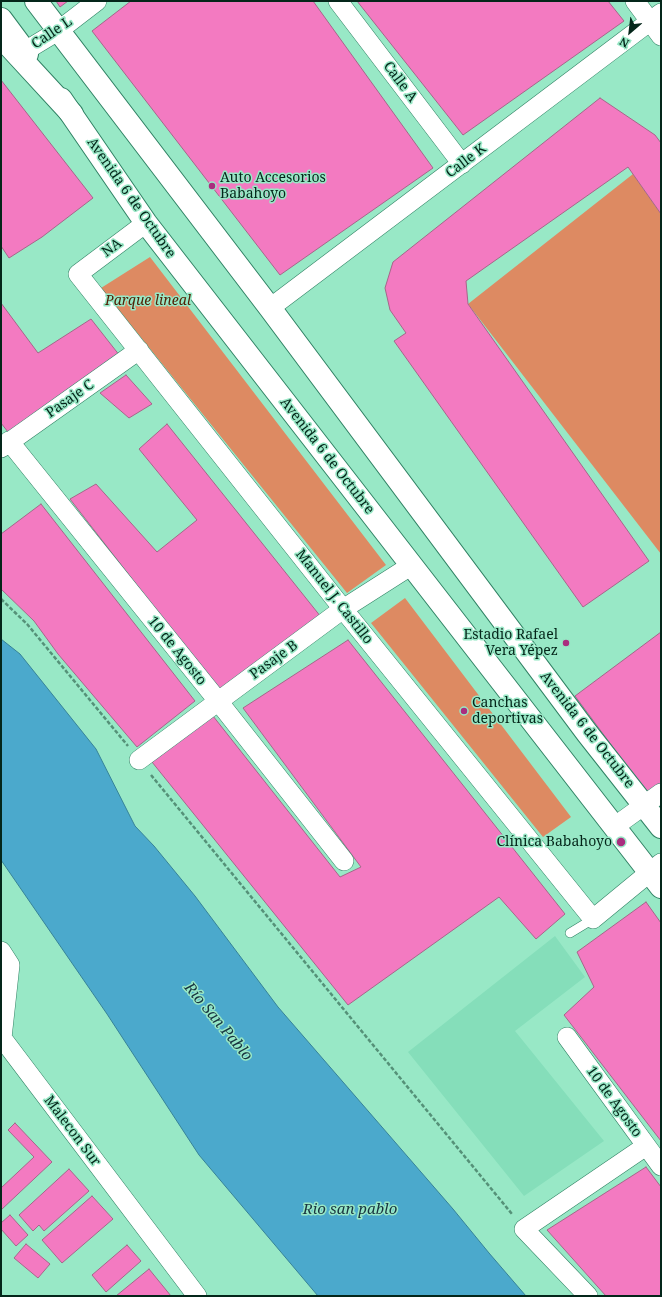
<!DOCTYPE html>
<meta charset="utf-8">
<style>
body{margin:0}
#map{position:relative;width:662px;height:1297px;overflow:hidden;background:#98e8c6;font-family:"Noto Serif",serif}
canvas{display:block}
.frame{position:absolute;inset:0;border:2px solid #04261a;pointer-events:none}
.north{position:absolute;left:610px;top:12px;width:40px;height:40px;-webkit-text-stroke:3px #98e8c6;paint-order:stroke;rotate:208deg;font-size:11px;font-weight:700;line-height:16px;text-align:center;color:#04261a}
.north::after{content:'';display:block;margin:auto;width:14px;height:18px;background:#04261a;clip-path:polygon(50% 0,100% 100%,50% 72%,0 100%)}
</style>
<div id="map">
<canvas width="662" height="1297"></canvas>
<div class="frame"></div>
<div class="north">N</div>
</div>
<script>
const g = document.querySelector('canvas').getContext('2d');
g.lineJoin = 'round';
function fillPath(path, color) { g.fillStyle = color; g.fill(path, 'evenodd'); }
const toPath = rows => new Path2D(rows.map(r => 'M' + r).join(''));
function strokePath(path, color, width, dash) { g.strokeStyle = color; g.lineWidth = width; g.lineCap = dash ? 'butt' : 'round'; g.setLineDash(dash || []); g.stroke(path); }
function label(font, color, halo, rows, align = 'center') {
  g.font = font + ' "Noto Serif",serif'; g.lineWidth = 3; g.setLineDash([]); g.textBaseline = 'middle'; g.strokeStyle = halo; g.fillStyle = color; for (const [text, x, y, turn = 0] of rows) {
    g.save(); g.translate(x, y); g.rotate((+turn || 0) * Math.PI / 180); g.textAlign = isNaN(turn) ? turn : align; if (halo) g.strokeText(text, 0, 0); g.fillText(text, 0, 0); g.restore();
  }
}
fillPath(toPath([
 [555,936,585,977,515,1031,604,1141,524,1196,408,1052]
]), '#85deba');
fillPath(toPath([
 [633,174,661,214,661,554,468,304],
 [150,257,386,565,347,593,101,288],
 [405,598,571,817,543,837,371,623]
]), '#dd8a62');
const water = toPath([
 [1,639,20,654,96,749,135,826,154,846,195,896,278,1007,453,1209,489,1253,526,1296,318,1296,199,1155,107,1014,1,860,1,639]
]);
fillPath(water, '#4ba9cc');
strokePath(water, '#368297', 1);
const building = toPath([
 [56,1,68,1,60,7,56,1],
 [131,1,313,1,433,168,280,275,92,31,131,1],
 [357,1,608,1,624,21,463,135,357,1],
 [1,80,93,198,42,237,9,258,1,246,1,80],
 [600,98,655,135,661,143,661,214,628,167,466,281,468,304,649,561,583,607,394,341,406,333,390,310,385,288,393,262,600,98],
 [1,303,38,353,91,319,120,356,8,432,1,423,1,303],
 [126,375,152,404,129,418,100,393,126,375],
 [167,424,321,617,219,691,70,499,96,484,157,552,197,520,139,449,167,424],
 [41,504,195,701,137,747,58,654,34,621,1,589,1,534,41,504],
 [661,632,661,787,649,796,575,696,661,632],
 [348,640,565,914,536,939,499,897,348,1005,152,762,213,716,340,877,361,867,243,708,348,640],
 [646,902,661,923,661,1141,564,1015,594,987,577,952,646,902],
 [15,1123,52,1162,1,1210,1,1188,34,1157,8,1130,15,1123],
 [646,1167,661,1187,661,1296,606,1296,547,1230,646,1167],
 [69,1169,89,1191,44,1231,39,1225,33,1231,19,1215,69,1169],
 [92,1196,113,1219,62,1263,42,1240,92,1196],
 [10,1215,28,1235,16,1246,1,1229,1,1223,10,1215],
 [26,1244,50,1264,38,1278,14,1258,26,1244],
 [127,1245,141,1261,106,1292,92,1275,127,1245],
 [149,1269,171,1296,116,1296,149,1269]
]);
fillPath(building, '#f37ac1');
strokePath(building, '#a56689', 1);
const service = toPath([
 [570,933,593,919]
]);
const minor = toPath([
 [338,1,462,164],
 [635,1,661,36],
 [25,51,58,31,97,1],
 [146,223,78,274,343,609,593,919,661,863],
 [270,308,661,13],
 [9,441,218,701,344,861],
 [1,448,139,350],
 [139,760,343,609,412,565],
 [614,827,661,793],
 [1,951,10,965,2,1038,197,1296],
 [567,1037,661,1166],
 [588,1296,524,1229,646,1146]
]);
const primary = toPath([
 [36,1,270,308,587,733,661,827],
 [1,19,27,54],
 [61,99,146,223,661,887]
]);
const trunk = toPath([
 [1,37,72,114]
]);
strokePath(service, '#308264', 10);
strokePath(minor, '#308264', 20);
strokePath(primary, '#308264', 24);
strokePath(trunk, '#308264', 24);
strokePath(toPath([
 [1,599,27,624,128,746],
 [151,775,512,1214]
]), '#559178', 2.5, [4, 2]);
strokePath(service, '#fff', 9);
strokePath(minor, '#fff', 19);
strokePath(primary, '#fff', 22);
strokePath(trunk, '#fff', 22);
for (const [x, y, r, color] of [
 [212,186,4,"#aa2d7e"],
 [566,643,4,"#aa2d7e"],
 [464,711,4,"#aa2d7e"],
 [621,842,5,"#aa2d7e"]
]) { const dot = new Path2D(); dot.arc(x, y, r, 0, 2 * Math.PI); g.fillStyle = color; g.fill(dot); strokePath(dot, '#98e8c6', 1.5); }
label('14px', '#04261a', '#98e8c6', [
 ["Calle L",52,33,-34],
 ["Calle A",400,82,53],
 ["Calle K",466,161,-37],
 ["Avenida 6 de Octubre",131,198,55],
 ["NA",112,248,-37],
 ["Pasaje C",70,399,-35],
 ["Avenida 6 de Octubre",327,456,52],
 ["Manuel J. Castillo",334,597,52],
 ["10 de Agosto",177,651,51],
 ["Pasaje B",274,660,-36],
 ["Avenida 6 de Octubre",587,730,52],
 ["10 de Agosto",614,1102,54],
 ["Malecon Sur",72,1131,53]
]);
label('14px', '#04261a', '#98e8c6', [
 ["Auto Accesorios",220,178],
 ["Babahoyo",220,194],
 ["Estadio Rafael",558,635,"right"],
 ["Vera Yépez",558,651,"right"],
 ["Canchas",472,703],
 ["deportivas",472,719],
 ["Clínica Babahoyo",612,842,"right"]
], 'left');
label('italic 14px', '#512207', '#98e8c6', [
 ["Parque lineal",148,301]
]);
label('italic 15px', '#183440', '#98e8c6', [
 ["Río San Pablo",218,1022,50],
 ["Rio san pablo",350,1210]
]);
</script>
